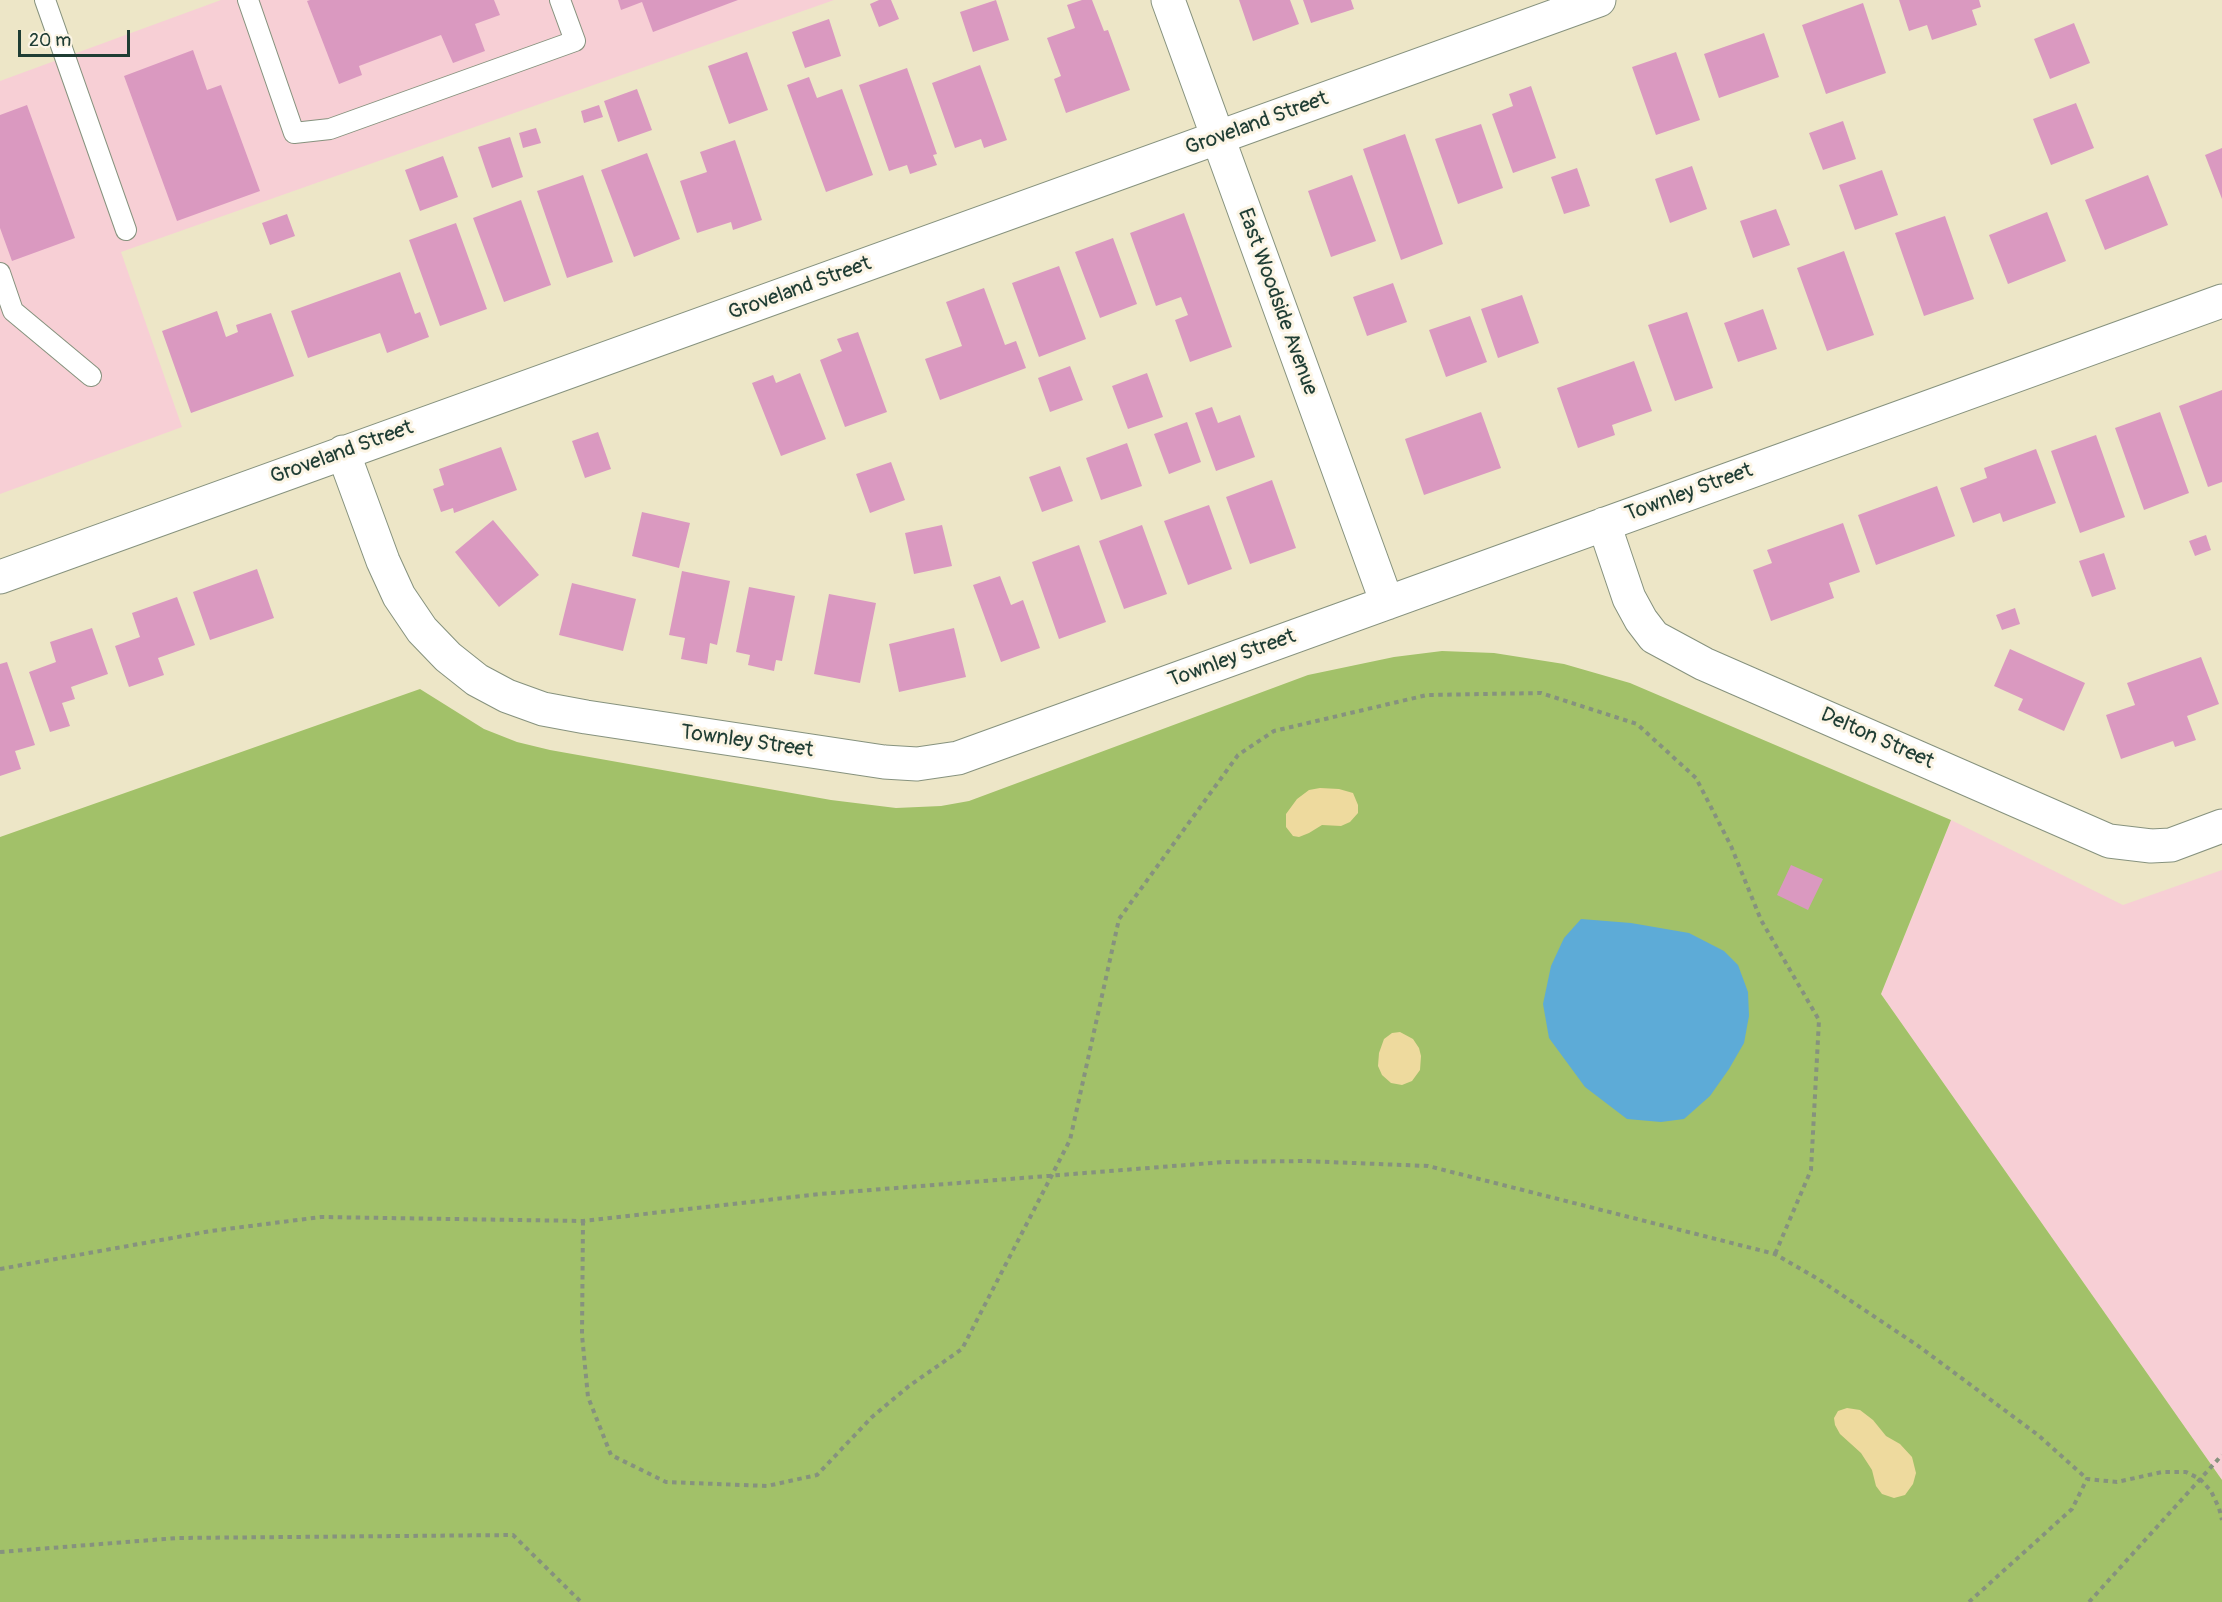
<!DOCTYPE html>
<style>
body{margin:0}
#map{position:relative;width:2222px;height:1602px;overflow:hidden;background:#ede6c7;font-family:Pangolin,sans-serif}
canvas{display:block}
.scale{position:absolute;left:18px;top:30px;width:112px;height:27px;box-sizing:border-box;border:3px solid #1f3d34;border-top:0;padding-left:8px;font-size:18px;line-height:21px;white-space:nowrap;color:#1f3d34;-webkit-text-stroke:4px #fcf5e5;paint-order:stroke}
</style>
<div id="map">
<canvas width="2222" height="1602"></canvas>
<div class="scale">20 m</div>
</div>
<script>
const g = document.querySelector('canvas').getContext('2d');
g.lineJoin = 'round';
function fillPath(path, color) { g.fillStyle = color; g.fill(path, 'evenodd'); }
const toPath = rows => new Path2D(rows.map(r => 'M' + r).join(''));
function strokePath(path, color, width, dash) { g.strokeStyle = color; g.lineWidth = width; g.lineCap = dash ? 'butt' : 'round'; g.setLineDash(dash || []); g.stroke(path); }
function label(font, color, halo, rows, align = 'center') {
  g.font = font + ' Pangolin,sans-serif'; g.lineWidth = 6; g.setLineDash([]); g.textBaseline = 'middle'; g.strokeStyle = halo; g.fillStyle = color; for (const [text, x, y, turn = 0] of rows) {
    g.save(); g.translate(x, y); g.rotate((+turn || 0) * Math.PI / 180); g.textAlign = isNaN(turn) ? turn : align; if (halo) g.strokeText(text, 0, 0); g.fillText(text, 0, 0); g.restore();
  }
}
fillPath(toPath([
 [221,0,834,0,121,252,182,427,0,494,0,81],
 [1951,820,2123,905,2222,870,2222,1480,1881,994]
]), '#f7cfd5');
fillPath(toPath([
 [1442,651,1494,653,1564,664,1630,683,1951,820,1881,994,2222,1480,2222,1602,0,1602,0,837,420,689,484,729,517,742,550,750,831,800,896,808,941,806,969,801,1308,675,1394,657]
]), '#a2c169');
fillPath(toPath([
 [1320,788,1339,789,1353,793,1358,805,1358,813,1350,822,1341,826,1322,825,1309,833,1299,837,1293,836,1286,827,1286,814,1297,799,1309,790],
 [1400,1032,1413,1039,1419,1048,1421,1056,1420,1070,1412,1081,1402,1085,1391,1083,1382,1075,1378,1066,1379,1053,1384,1039,1392,1033],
 [1847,1408,1860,1410,1873,1420,1886,1436,1900,1444,1912,1457,1916,1473,1913,1484,1905,1495,1894,1498,1882,1494,1876,1486,1872,1470,1861,1453,1840,1434,1835,1425,1834,1418,1838,1411]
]), '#eeda9e');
fillPath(toPath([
 [1581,919,1631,923,1689,933,1724,951,1738,965,1748,992,1749,1016,1744,1043,1729,1069,1710,1096,1684,1119,1661,1122,1627,1119,1585,1087,1549,1038,1543,1004,1551,966,1564,938]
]), '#5dabd7');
fillPath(toPath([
 [310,0,494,0,500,15,475,24,485,51,453,63,441,35,359,66,362,75,339,84,307,1],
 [618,0,738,0,653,32,642,2,621,10],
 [879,0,891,0,899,19,879,27,870,4],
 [996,0,1009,40,973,52,960,12],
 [1082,0,1092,0,1104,31,1108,30,1130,90,1066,113,1054,79,1061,76,1047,38,1075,28,1067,5],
 [1239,0,1290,0,1299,24,1253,41],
 [1303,0,1351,0,1354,9,1311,23],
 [1899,0,1979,0,1981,7,1972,10,1977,25,1932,40,1927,25,1909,31],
 [1863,3,1886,73,1826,94,1802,25],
 [829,19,841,56,805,68,792,32],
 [2074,23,2090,63,2050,79,2034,39],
 [1764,33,1779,77,1719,98,1704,54],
 [193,50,207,90,221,85,260,191,177,221,124,76],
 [747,52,768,110,729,124,708,66],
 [1676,52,1700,120,1656,135,1632,67],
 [980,65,1007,140,984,148,981,139,955,148,932,83],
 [907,68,937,154,933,155,937,165,910,174,907,165,889,171,859,85],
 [809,77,817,98,842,89,873,175,826,192,787,85],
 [1531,86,1556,158,1513,173,1492,114,1513,106,1509,94],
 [637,89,652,130,618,142,604,101],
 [2076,103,2094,148,2051,165,2033,119],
 [27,105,75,238,12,261,0,228,0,115],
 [599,105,603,117,584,123,581,111],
 [1843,121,1856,159,1823,170,1809,133],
 [1481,124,1503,188,1458,204,1435,139],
 [536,128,541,143,523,148,519,133],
 [1405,134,1443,244,1401,260,1363,149],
 [510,137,523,177,492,188,478,147],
 [735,140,762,220,733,230,731,222,697,233,680,181,707,172,700,152],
 [2222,148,2222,199,2205,155],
 [647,153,680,239,634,257,601,170],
 [443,156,458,197,420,211,405,170],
 [1692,166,1707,209,1670,223,1655,179],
 [1577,168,1590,206,1564,214,1551,177],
 [1882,170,1898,215,1855,230,1839,185],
 [583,175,613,262,567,278,537,191],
 [1352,175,1376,241,1331,257,1308,191],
 [2148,175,2168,225,2105,250,2085,200],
 [521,200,551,285,504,302,473,218],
 [1776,209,1790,245,1753,258,1740,221],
 [2047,212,2066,261,2008,284,1989,235],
 [1184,213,1232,347,1190,362,1175,320,1188,315,1181,297,1156,306,1130,233],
 [287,214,295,236,270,245,262,223],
 [1945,216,1974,299,1924,316,1895,233],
 [456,223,487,309,440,326,409,240],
 [1113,238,1137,304,1100,318,1075,252],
 [1844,251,1874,335,1827,351,1797,268],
 [1059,266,1086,339,1039,357,1012,283],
 [400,272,415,314,420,312,429,337,387,353,380,333,308,358,291,311],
 [1393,283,1407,322,1367,336,1353,297],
 [984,288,1005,345,1016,341,1026,368,940,400,925,359,962,346,946,302],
 [1522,295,1539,343,1498,358,1481,309],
 [1763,309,1777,349,1738,362,1724,323],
 [217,311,226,337,238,332,236,325,271,313,294,376,191,413,162,331],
 [1687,312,1713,388,1675,401,1648,325],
 [1470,316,1487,362,1446,377,1429,330],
 [858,332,887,412,845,427,820,360,842,351,837,339],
 [1634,361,1652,411,1612,425,1615,435,1578,448,1557,388],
 [1070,366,1083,400,1050,412,1038,378],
 [800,373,826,439,781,456,752,383,773,375,776,383],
 [1147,373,1163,417,1128,429,1112,386],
 [2222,390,2222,482,2208,487,2179,406],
 [1212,407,1218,423,1240,415,1255,457,1216,471,1195,413],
 [1481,412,1501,468,1424,495,1405,439],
 [2160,412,2189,493,2144,510,2115,428],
 [1187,422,1201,462,1169,474,1154,434],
 [598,432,611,469,585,478,572,441],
 [2096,435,2125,517,2080,533,2051,451],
 [1127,443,1142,486,1101,500,1086,458],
 [501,447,517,490,454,513,453,508,441,512,433,489,444,485,439,469],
 [2036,449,2056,503,2003,522,2000,513,1973,523,1960,488,1987,478,1984,468],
 [891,462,905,500,870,513,856,474],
 [1060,466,1073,501,1042,512,1029,477],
 [1272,480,1296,548,1250,564,1226,497],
 [1937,486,1955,536,1876,565,1858,515],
 [1209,505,1232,569,1188,585,1164,521],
 [642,512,690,523,679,568,632,556],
 [493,520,539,575,499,607,455,552],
 [1843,523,1860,572,1829,583,1834,598,1771,621,1753,570,1772,563,1767,550],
 [942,525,952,566,914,574,905,533],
 [1142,525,1167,594,1124,609,1099,541],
 [2206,535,2211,550,2195,556,2189,541],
 [1079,545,1106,622,1059,639,1032,562],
 [2104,553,2116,589,2092,597,2079,561],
 [257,569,274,618,210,640,193,592],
 [682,571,730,581,717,645,710,643,707,664,681,659,685,638,669,635],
 [1000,576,1011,605,1023,600,1040,648,1001,662,973,585],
 [572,583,636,599,623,651,559,635],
 [749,587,795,596,782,661,776,660,774,671,748,665,750,655,736,652],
 [829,594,876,603,860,683,814,674],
 [177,597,195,645,158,658,164,675,129,687,115,646,140,637,132,613],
 [2015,608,2020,624,2002,630,1996,615],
 [92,628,108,674,71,687,75,699,62,703,70,726,50,732,29,672,56,662,50,642],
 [954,628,966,677,899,692,889,644],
 [2010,649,2085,683,2064,731,2018,710,2023,699,1994,686],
 [2201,657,2219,704,2187,716,2196,740,2175,747,2173,741,2121,759,2106,715,2135,705,2127,683],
 [7,662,35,745,15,751,21,769,0,776,0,664],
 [1791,865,1823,879,1808,910,1777,895]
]), '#da99c0');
const lane = toPath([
 [45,0,126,230],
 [248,0,294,133,330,129,575,41,560,0],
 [0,273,13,311,91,376]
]);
const street = toPath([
 [1168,0,1387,603],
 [343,452,383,561,399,596,422,630,448,657,477,680,507,696,543,709,586,717,884,762,917,764,958,758,2222,301],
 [1604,524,1629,598,1641,620,1654,637,1704,664,2109,841,2151,846,2171,845,2222,826],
 [0,577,1599,0]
]);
strokePath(lane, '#86927e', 22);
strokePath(street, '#86927e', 35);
strokePath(toPath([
 [583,1221,582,1335,588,1397,611,1455,666,1482,767,1486,817,1475,872,1417,909,1386,962,1349,1070,1140,1119,919,1238,755,1274,731,1427,695,1541,693,1637,724,1696,778,1731,846,1761,920,1819,1020,1811,1170,1775,1254],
 [0,1269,211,1231,321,1217,583,1221,820,1194,1224,1162,1304,1161,1428,1166,1775,1254,1818,1279,1917,1345,2038,1435,2087,1479],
 [0,1552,177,1538,513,1535,581,1602],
 [1969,1602,2072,1509,2087,1479,2117,1482,2162,1472,2186,1472,2200,1479,2211,1491,2219,1508,2222,1520],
 [2089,1602,2222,1455]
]), '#86927e', 4, [4.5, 4.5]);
strokePath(lane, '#fff', 20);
strokePath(street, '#fff', 33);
label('21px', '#1f3d34', '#fcf5e5', [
 ["Groveland Street",1257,124,-20],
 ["Groveland Street",800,289,-20],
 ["East Woodside Avenue",1277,302,70],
 ["Groveland Street",342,453,-20],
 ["Townley Street",1689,493,-20],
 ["Townley Street",1232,659,-20],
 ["Delton Street",1877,739,24],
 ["Townley Street",747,742,8]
]);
</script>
